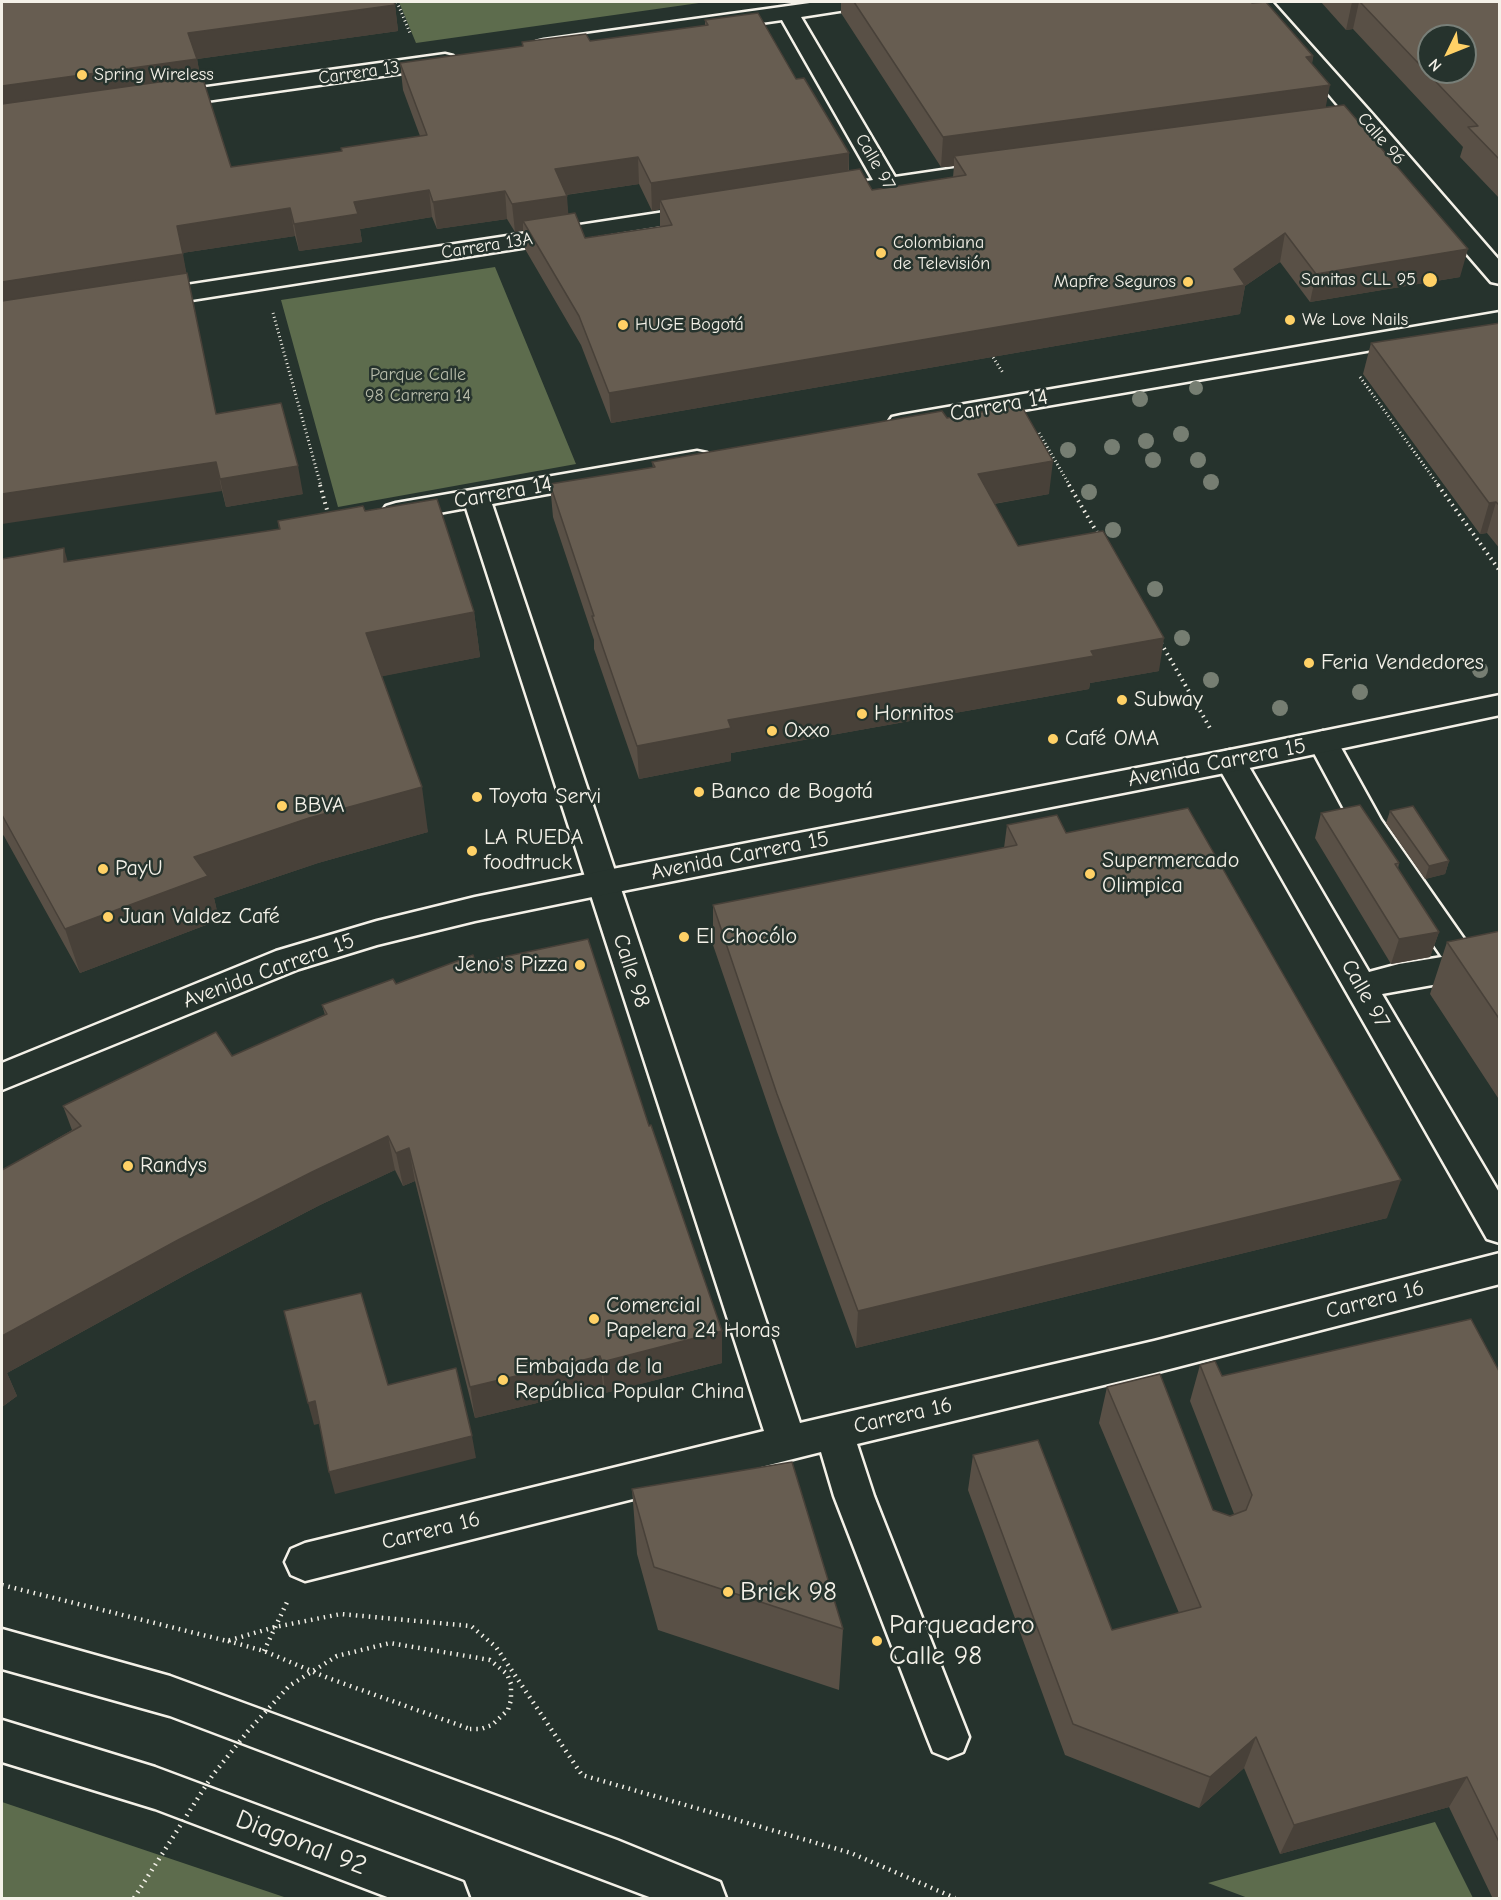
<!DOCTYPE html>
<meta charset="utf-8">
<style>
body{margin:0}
#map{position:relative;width:1501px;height:1900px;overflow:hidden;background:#26332d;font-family:"Comic Neue",sans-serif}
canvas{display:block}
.frame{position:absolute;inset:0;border:3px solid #f4f1e8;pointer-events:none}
.north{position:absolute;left:1417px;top:24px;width:60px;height:60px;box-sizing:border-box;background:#26332d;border:2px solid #787f78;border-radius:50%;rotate:227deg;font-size:16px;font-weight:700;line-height:24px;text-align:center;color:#f4f1e8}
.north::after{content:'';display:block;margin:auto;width:21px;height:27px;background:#ffd166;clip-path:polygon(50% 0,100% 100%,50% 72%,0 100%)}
</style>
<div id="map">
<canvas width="1501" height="1900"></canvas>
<div class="frame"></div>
<div class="north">N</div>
</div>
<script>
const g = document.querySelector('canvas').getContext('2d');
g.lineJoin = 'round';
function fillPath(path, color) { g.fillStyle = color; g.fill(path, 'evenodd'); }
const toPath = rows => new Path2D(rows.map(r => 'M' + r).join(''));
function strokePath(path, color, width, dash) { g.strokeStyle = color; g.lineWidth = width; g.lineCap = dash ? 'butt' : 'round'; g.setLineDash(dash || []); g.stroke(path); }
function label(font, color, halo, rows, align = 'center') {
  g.font = font + ' "Comic Neue",sans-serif'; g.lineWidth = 5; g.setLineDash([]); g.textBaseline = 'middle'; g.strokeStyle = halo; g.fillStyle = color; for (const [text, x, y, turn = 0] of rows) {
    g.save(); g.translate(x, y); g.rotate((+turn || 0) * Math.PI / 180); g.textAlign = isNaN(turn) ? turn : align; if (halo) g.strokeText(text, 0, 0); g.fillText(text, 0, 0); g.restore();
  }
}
fillPath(toPath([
 [399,2,706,2,416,43],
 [495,267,576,464,338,507,281,300],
 [2,1802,287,1898,2,1898],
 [1435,1822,1473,1898,1248,1898,1208,1883]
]), '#5d6c4d');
const minor = toPath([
 [817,2,870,2,867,7,859,8,801,17,895,177,997,162,1005,164,1009,169,1005,174,826,201,818,199,814,194,818,189,873,180,782,20,544,54,536,52,533,47,536,42,544,40,817,2],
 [1251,2,1272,2,1373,115,1500,261,1500,284,1491,282,1358,128,1313,134,1305,132,1302,127,1305,122,1347,116,1251,2],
 [445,54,453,56,456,61,453,66,164,107,156,105,153,100,156,95,164,93,445,54],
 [704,206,712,208,716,213,712,218,147,307,138,304,134,299,138,294,147,291,704,206],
 [1500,312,1500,328,901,431,892,429,888,423,892,417,901,415,1500,312],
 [697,451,707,453,710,459,707,465,492,504,800,1423,1154,1341,1500,1253,1500,1284,1154,1373,857,1444,874,1496,969,1737,963,1752,948,1758,933,1752,927,1737,834,1496,821,1452,305,1581,291,1575,285,1562,291,1549,305,1543,764,1431,466,508,396,521,386,518,382,512,386,506,396,503,697,451],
 [1323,731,1334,735,1381,820,1483,966,1478,975,1466,979,1382,994,1500,1194,1500,1243,1487,1239,1215,761,1219,753,1230,750,1241,753,1369,972,1399,964,1442,957,1358,835,1308,742,1312,735,1323,731]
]);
const major = toPath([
 [1500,695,1500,715,1230,772,602,895,475,921,377,945,299,969,2,1090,2,1063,276,951,377,921,475,897,602,871,1230,750,1500,695],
 [2,1629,170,1676,617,1840,720,1882,726,1898,652,1898,170,1716,2,1669,2,1629],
 [2,1720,155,1767,447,1876,463,1882,469,1898,390,1898,155,1809,2,1762,2,1720]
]);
strokePath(minor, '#f4f1e8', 5);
strokePath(major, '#f4f1e8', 5);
strokePath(toPath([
 [397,2,410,33],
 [273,313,321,486],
 [991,354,1003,373],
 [1360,377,1439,486],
 [1039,433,1070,486]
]), '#f4f1e8', 3, [1, 3]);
strokePath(toPath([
 [320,485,329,517],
 [1069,485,1099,536],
 [1438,485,1500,571],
 [1161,643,1210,728]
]), '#f4f1e8', 4, [1.5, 4.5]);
strokePath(toPath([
 [2,1585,227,1641,275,1627,341,1614,471,1626,496,1647,582,1775,851,1853,955,1898],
 [228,1641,264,1651,328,1678,470,1729],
 [264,1651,288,1600]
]), '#f4f1e8', 4.5, [1.5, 5]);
fillPath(minor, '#26332d');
fillPath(major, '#26332d');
strokePath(toPath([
 [134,1898,212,1776,248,1731,289,1686,337,1656,390,1643,490,1660,507,1674,511,1684,511,1700,508,1710,492,1725,481,1729,470,1729]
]), '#f4f1e8', 4.5, [1.5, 5]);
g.fillStyle = '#767e72';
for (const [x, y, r] of [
 [1196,388,7],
 [1140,399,8],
 [1181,434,8],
 [1146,441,8],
 [1112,447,8],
 [1068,450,8],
 [1153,460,8],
 [1198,460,8],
 [1211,482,8],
 [1089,492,8],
 [1113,530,8],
 [1155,589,8],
 [1182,638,8],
 [1480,670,8],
 [1211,680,8],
 [1360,692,8],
 [1280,708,8]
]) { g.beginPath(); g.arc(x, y, r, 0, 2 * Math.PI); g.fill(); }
fillPath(toPath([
 [2,2,395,5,398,31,197,59,200,76,231,167,341,151,341,148,420,136,403,90,400,63,522,46,522,42,590,41,705,26,705,20,796,79,849,153,849,171,872,190,953,177,954,166,941,167,841,13,841,2,1251,2,1313,56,1312,64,1326,107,1460,277,1310,302,1280,262,1245,286,1240,314,611,423,581,345,525,249,523,230,515,232,507,219,437,229,432,217,360,229,362,242,299,251,295,236,182,253,216,414,303,494,226,507,222,491],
 [639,184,652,211,660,209,660,227,585,238,568,214,566,195],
 [1321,2,1500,2,1500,199,1460,157,1463,147,1353,29,1346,30],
 [1500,323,1500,549,1487,533,1480,534,1363,374,1371,343],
 [947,418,1049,494,994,504,1018,546,1159,671,1090,683,1089,689,731,753,731,761,639,779,594,649,594,640,553,517,550,484,653,468,652,462],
 [365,511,474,612,480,657,382,676,428,832,318,863,214,898,219,920,80,973,4,836,2,834,2,559,68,562,279,529,278,521],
 [1390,811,1449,861,1445,874,1425,879,1386,823],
 [1321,813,1399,863,1398,869,1439,932,1430,957,1391,964,1315,838],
 [1007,825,1066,833,1387,1218,856,1348,777,1132,713,945,713,905,1004,848],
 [1500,931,1500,1101,1430,994,1447,942],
 [475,963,649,1126,722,1331,722,1363,605,1393,603,1387,475,1418,415,1181,403,1186,395,1170,320,1205,189,1273,7,1373,17,1396,2,1407,2,1170,72,1130,63,1106,232,1056,325,1015,322,1005],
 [1200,1365,1222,1376,1500,1373,1500,1899,1493,1899,1449,1807,1280,1854,1244,1768,1199,1808,1065,1755,968,1490,973,1455,1112,1630,1179,1613,1099,1423,1107,1387,1213,1510,1230,1516,1234,1514,1190,1401],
 [632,1489,843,1629,839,1690,658,1630,637,1554]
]), '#595046');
fillPath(toPath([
 [1352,2,1359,2,1353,29,1346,30],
 [395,5,398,31,197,59,202,86,2,114,2,86,188,33],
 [1313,56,1308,86,1306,57],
 [1330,85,1324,116,954,156,954,166,941,167,943,137],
 [849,153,848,180,660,200,660,209,652,211,651,183],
 [638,157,639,184,557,196,555,169],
 [429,190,432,217,360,229,362,242,299,251,294,224,354,202],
 [505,191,507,219,437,229,433,202],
 [567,196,569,223,523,221,523,230,515,232,512,204],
 [290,208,295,236,182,253,177,226],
 [1285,233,1280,262,1245,286,1240,314,611,423,609,393,1234,269],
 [1468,249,1460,277,1310,302,1316,274],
 [183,254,188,282,2,312,2,282],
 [1053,461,1049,494,975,507,978,474],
 [216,462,222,491,2,524,2,494],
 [298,466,303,494,226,507,220,479],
 [1496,502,1487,533,1480,534,1489,503],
 [64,548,76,592,64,562],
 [474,612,480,657,374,678,366,633],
 [1164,638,1159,671,1090,683,1089,689,731,753,731,761,639,779,637,746,728,720,1091,651],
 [422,787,428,832,318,863,214,898,219,920,80,973,65,929,194,857,309,818],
 [1449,861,1445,874,1425,879,1429,866],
 [1439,932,1430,957,1391,964,1399,939],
 [388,1136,395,1170,320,1205,189,1273,7,1373,17,1396,2,1407,2,1336,178,1240,312,1172],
 [409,1148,415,1181,403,1186,396,1153],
 [1401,1180,1387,1218,856,1348,858,1311],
 [722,1331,722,1363,605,1393,602,1362],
 [600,1356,603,1387,475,1418,470,1387],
 [315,1401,322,1423,314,1425,308,1403],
 [472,1436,476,1458,335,1494,329,1472],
 [1256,1737,1244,1768,1199,1808,1210,1777],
 [1467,1777,1449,1807,1280,1854,1294,1825]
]), '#484139');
const building = toPath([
 [2,2,394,2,395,5,188,33,197,59,2,86,2,2],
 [854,2,1251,2,1252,3,1266,2,1313,56,1306,57,1330,85,943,137,854,2],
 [1360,2,1500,2,1500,160,1468,127,1478,126,1360,2],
 [1429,36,1465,36,1465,72,1429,72,1429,36],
 [758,13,796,79,804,78,849,153,651,183,638,157,555,169,567,196,512,204,505,191,433,202,429,190,354,202,358,214,294,224,290,208,177,226,183,254,2,282,2,104,202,76,231,167,342,151,341,148,427,135,400,63,523,46,522,42,586,34,590,41,708,25,705,20,758,13],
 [1344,105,1468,249,1316,274,1285,233,1234,269,1245,285,609,393,579,316,523,221,575,213,585,238,672,225,660,200,860,169,872,190,966,175,954,156,1344,105],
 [187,273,216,414,281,403,298,466,220,479,216,462,2,494,2,301,187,273],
 [1500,323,1500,506,1496,502,1489,503,1371,343,1500,323],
 [1021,405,1053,461,978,474,1018,546,1103,531,1164,638,1091,651,1094,656,728,720,731,728,637,746,592,616,594,616,550,484,655,467,652,462,942,411,947,418,1021,405],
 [437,499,474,612,366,633,422,787,309,818,194,857,208,876,65,929,2,815,2,559,64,548,64,562,280,529,278,521,363,506,365,511,437,499],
 [1360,805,1399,863,1395,864,1439,932,1399,939,1321,813,1360,805],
 [1413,806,1449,861,1429,866,1390,811,1413,806],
 [1188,808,1401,1180,858,1311,777,1094,713,905,1017,845,1007,825,1057,815,1066,833,1188,808],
 [1500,931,1500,1020,1447,942,1500,931],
 [588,939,649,1126,651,1125,722,1331,602,1362,600,1356,470,1387,409,1148,396,1153,388,1136,312,1172,178,1240,2,1336,2,1170,81,1126,63,1106,216,1032,232,1056,327,1014,322,1005,393,979,396,984,473,955,475,963,588,939],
 [361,1293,388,1385,456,1368,472,1436,329,1472,315,1401,308,1403,284,1311,361,1293],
 [1471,1319,1500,1373,1500,1844,1467,1777,1294,1825,1256,1737,1210,1777,1073,1724,973,1455,1038,1440,1112,1630,1201,1607,1107,1387,1160,1374,1213,1510,1230,1516,1246,1510,1252,1495,1200,1365,1215,1361,1222,1376,1471,1319],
 [792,1462,843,1629,654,1567,632,1489,792,1462]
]);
fillPath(building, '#675d51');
strokePath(building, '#484139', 1.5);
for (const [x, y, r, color] of [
 [82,75,6,"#ffd166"],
 [881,253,6,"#ffd166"],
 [1430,280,8,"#ffd166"],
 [1188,282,6,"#ffd166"],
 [1290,320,6,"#ffd166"],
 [623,325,6,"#ffd166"],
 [1309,663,6,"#ffd166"],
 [1122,700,6,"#ffd166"],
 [862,714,6,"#ffd166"],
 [772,731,6,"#ffd166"],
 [1053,739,6,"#ffd166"],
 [699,792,6,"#ffd166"],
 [477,797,6,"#ffd166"],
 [282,806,6,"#ffd166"],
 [472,851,6,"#ffd166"],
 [103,869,6,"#ffd166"],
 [1090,874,6,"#ffd166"],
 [108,917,6,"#ffd166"],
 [684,937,6,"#ffd166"],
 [580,965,6,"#ffd166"],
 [128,1166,6,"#ffd166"],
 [594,1319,6,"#ffd166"],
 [503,1380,6,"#ffd166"],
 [728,1592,6,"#ffd166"],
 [877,1641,6,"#ffd166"]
]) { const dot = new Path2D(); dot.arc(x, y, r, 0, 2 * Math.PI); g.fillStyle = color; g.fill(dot); strokePath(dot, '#26332d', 2); }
label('18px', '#f4f1e8', '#26332d', [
 ["Carrera 13",359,73,-8],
 ["Calle 96",1381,139,49],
 ["Calle 97",875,162,60],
 ["Carrera 13A",487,246,-9]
]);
label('18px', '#f4f1e8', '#26332d', [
 ["Spring Wireless",94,75],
 ["Colombiana",893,243],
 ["de Televisión",893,264],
 ["Sanitas CLL 95",1416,280,"right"],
 ["Mapfre Seguros",1176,282,"right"],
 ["We Love Nails",1302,320],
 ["HUGE Bogotá",635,325]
], 'left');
label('18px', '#b8bcaa', '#26332d', [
 ["Parque Calle",418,375],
 ["98 Carrera 14",418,396]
]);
label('22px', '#f4f1e8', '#26332d', [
 ["Carrera 14",999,406,-10],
 ["Carrera 14",503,493,-10],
 ["Avenida Carrera 15",1217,763,-11],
 ["Avenida Carrera 15",740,856,-11],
 ["Avenida Carrera 15",269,971,-20],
 ["Calle 98",631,971,72],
 ["Calle 97",1365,994,60],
 ["Carrera 16",1375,1300,-14],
 ["Carrera 16",903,1416,-13],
 ["Carrera 16",431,1531,-14]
]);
label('22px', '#f4f1e8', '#26332d', [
 ["Feria Vendedores",1321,663],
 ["Subway",1134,700],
 ["Hornitos",874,714],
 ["Oxxo",784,731],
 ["Café OMA",1065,739],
 ["Banco de Bogotá",711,792],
 ["Toyota Servi",489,797],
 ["BBVA",294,806],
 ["LA RUEDA",484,838],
 ["foodtruck",484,863],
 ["Supermercado",1102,861],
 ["Olimpica",1102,886],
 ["PayU",115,869],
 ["Juan Valdez Café",120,917],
 ["El Chocólo",696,937],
 ["Jeno's Pizza",568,965,"right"],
 ["Randys",140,1166],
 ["Comercial",606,1306],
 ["Papelera 24 Horas",606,1331],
 ["Embajada de la",515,1367],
 ["República Popular China",515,1392]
], 'left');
label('27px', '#f4f1e8', '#26332d', [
 ["Brick 98",740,1592],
 ["Parqueadero",889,1625],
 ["Calle 98",889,1656]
], 'left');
label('27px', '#f4f1e8', '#26332d', [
 ["Diagonal 92",301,1843,21]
]);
</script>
